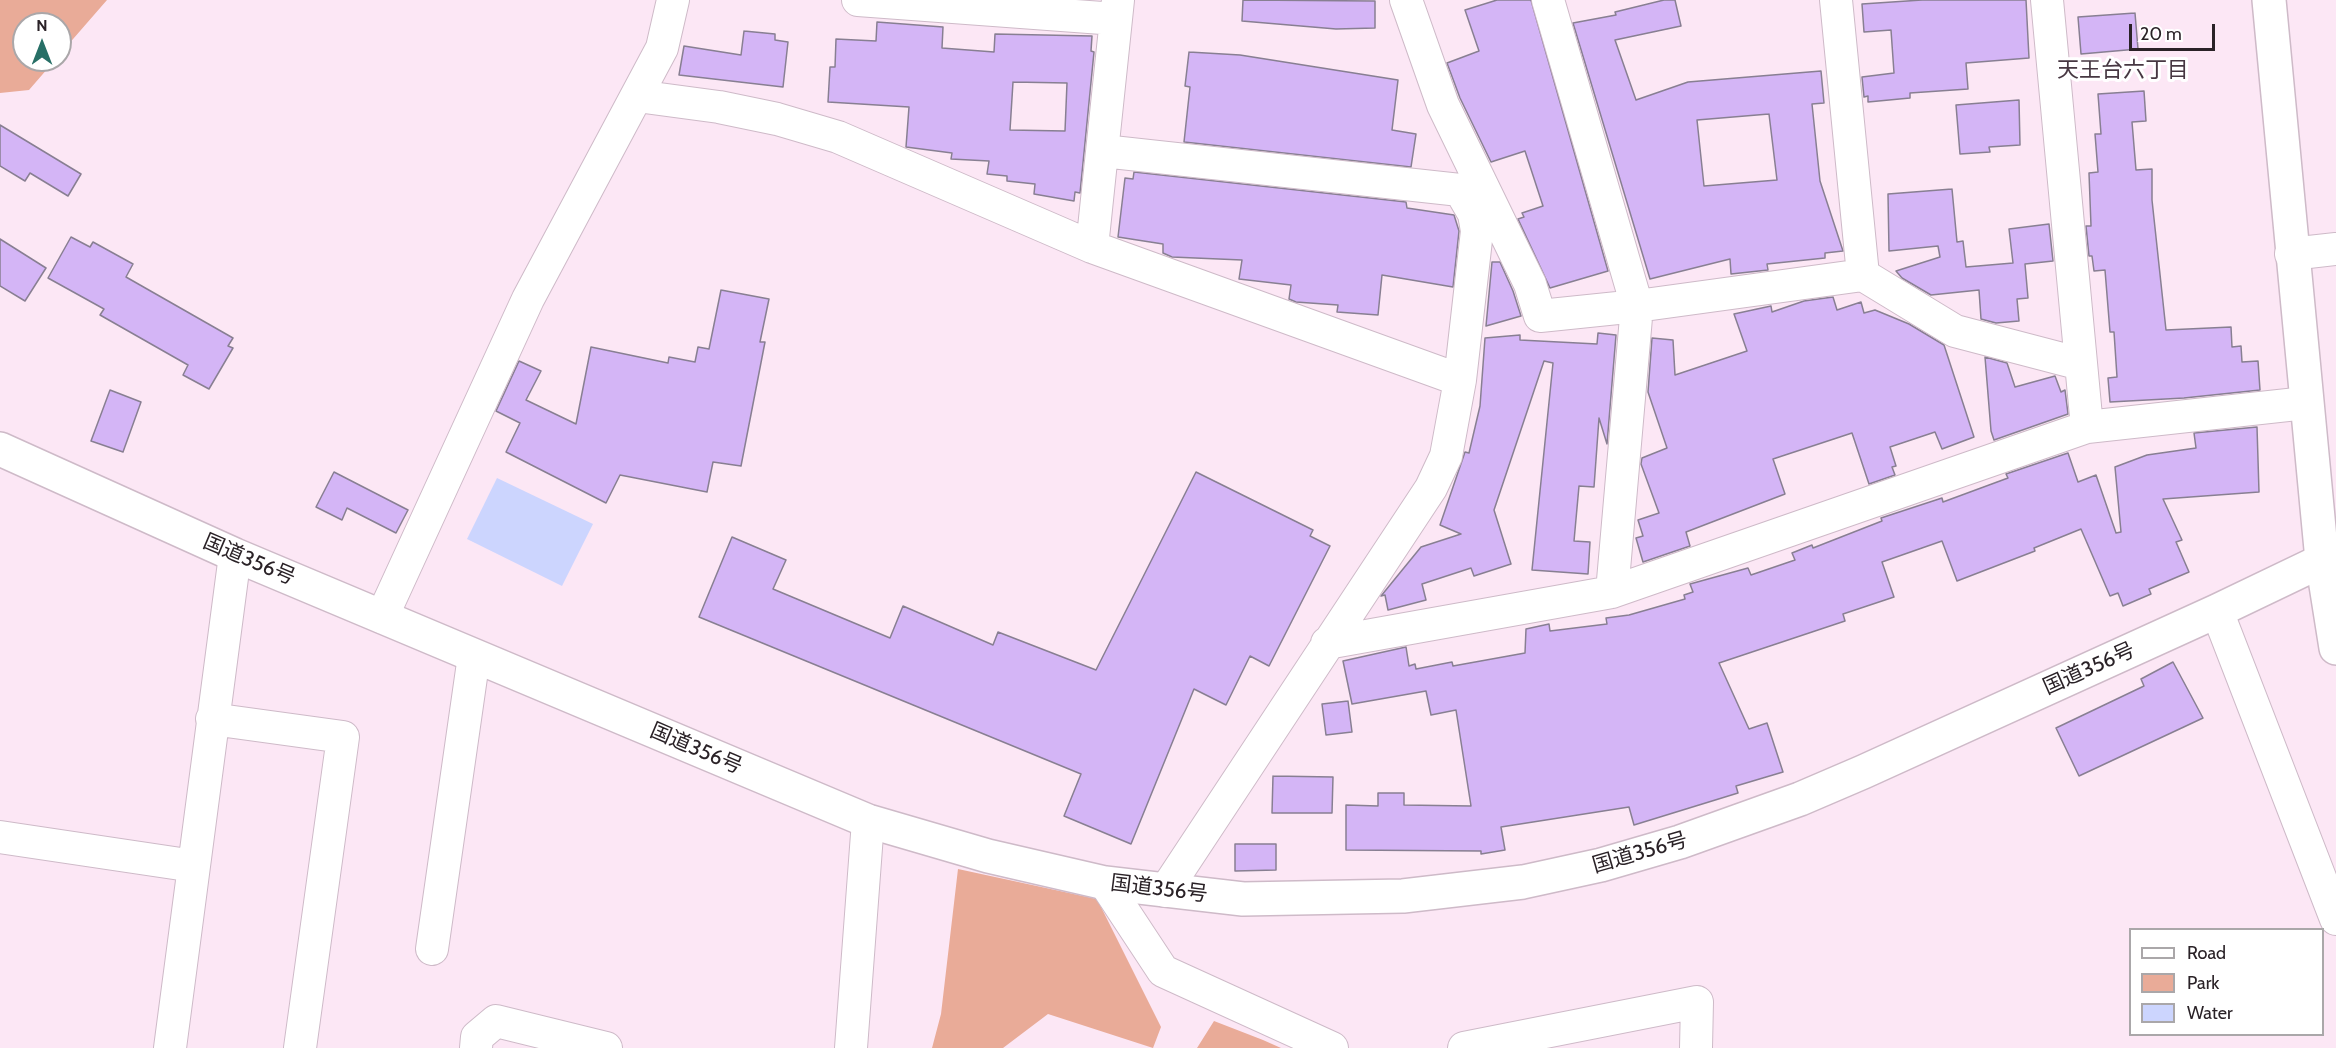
<!DOCTYPE html>
<meta charset="utf-8">
<style>
body{margin:0}
#map{position:relative;width:2336px;height:1048px;overflow:hidden;background:#fce7f5;font-family:Cabin,sans-serif}
canvas{display:block}
.legend{position:absolute;left:2129px;top:928px;width:195px;height:108px;box-sizing:border-box;background:#fff;border:2px solid #aaa7a9;margin:0;padding:8px 10px;list-style:none;font-size:18px;color:#2a2227}
.legend li{display:flex;align-items:center;gap:12px;height:30px}
.legend b{width:30px;border:2px solid #aaa7a9}
.north{position:absolute;left:12px;top:12px;width:60px;height:60px;box-sizing:border-box;background:#fff;border:2px solid #aaa7a9;border-radius:50%;rotate:0deg;font-size:16px;font-weight:700;line-height:24px;text-align:center;color:#2a2227}
.north::after{content:'';display:block;margin:auto;width:21px;height:27px;background:#276f66;clip-path:polygon(50% 0,100% 100%,50% 72%,0 100%)}
.scale{position:absolute;left:2129px;top:24px;width:86px;height:27px;box-sizing:border-box;border:3px solid #2a2227;border-top:0;padding-left:8px;font-size:18px;line-height:21px;white-space:nowrap;color:#2a2227;-webkit-text-stroke:4px #fff;paint-order:stroke}
</style>
<div id="map">
<canvas width="2336" height="1048"></canvas>
<ul class="legend">
<li><b style="height:8px;background:#fff"></b>Road</li>
<li><b style="height:16px;background:#e9ab98"></b>Park</li>
<li><b style="height:16px;background:#ccd5fe"></b>Water</li>
</ul>
<div class="north">N</div>
<div class="scale">20 m</div>
</div>
<script>
const g = document.querySelector('canvas').getContext('2d');
g.lineJoin = 'round';
function fillPath(path, color) { g.fillStyle = color; g.fill(path, 'evenodd'); }
const toPath = rows => new Path2D(rows.map(r => 'M' + r).join(''));
function strokePath(path, color, width, dash) { g.strokeStyle = color; g.lineWidth = width; g.lineCap = dash ? 'butt' : 'round'; g.setLineDash(dash || []); g.stroke(path); }
function label(font, color, halo, rows, align = 'center') {
  g.font = font + ' Cabin,"Noto Sans JP",sans-serif'; g.lineWidth = 6; g.setLineDash([]); g.textBaseline = 'middle'; g.strokeStyle = halo; g.fillStyle = color; for (const [text, x, y, turn = 0] of rows) {
    g.save(); g.translate(x, y); g.rotate((+turn || 0) * Math.PI / 180); g.textAlign = isNaN(turn) ? turn : align; if (halo) g.strokeText(text, 0, 0); g.fillText(text, 0, 0); g.restore();
  }
}
fillPath(toPath([
 [0,0,107,0,60,54,60,24,24,24,24,60,55,60,29,90,0,93],
 [958,869,1097,899,1161,1027,1153,1048,1048,1014,1003,1048,932,1048,941,1014],
 [1214,1021,1263,1040,1281,1048,1197,1048]
]), '#e9ab98');
fillPath(toPath([
 [497,478,593,524,562,586,467,539]
]), '#ccd5fe');
const building = toPath([
 [1243,0,1375,1,1375,28,1336,29,1242,21,1243,0],
 [1497,0,1531,0,1608,271,1550,288,1518,219,1524,217,1522,213,1543,206,1525,151,1491,162,1460,98,1447,63,1479,51,1465,10,1497,0],
 [1664,0,1675,0,1681,26,1615,40,1636,100,1688,82,1821,71,1824,103,1812,104,1820,181,1843,251,1825,253,1825,258,1767,264,1768,270,1731,274,1730,259,1650,279,1573,23,1616,15,1615,12,1664,0],
 [1769,114,1777,180,1704,186,1697,120,1769,114],
 [1922,0,2026,0,2029,58,1966,63,1968,89,1910,93,1910,98,1868,102,1868,96,1864,97,1862,77,1894,73,1891,30,1864,32,1862,4,1922,0],
 [2135,13,2138,49,2081,54,2078,17,2135,13],
 [877,22,943,27,942,48,994,52,995,34,1092,36,1091,51,1094,52,1080,193,1075,192,1074,201,1034,194,1035,184,1007,181,1007,176,987,174,989,161,951,159,952,153,906,147,909,107,828,102,830,67,835,67,836,39,876,41,877,22],
 [1013,82,1067,83,1065,131,1010,130,1013,82],
 [744,31,775,34,775,40,788,42,783,87,679,75,684,46,741,55,744,31],
 [1189,52,1240,55,1398,80,1392,130,1416,134,1411,167,1184,142,1190,87,1185,86,1189,52],
 [2144,91,2146,121,2132,122,2136,170,2152,169,2152,200,2166,330,2231,327,2232,347,2241,346,2242,362,2258,361,2260,390,2184,398,2110,402,2108,378,2117,377,2114,332,2110,332,2105,270,2094,271,2092,256,2089,256,2086,226,2091,226,2089,173,2098,172,2095,134,2101,134,2098,94,2144,91],
 [2019,100,2020,145,1989,147,1990,152,1960,154,1956,105,2019,100],
 [0,125,81,174,68,196,30,173,25,181,0,166,0,125],
 [1134,172,1406,202,1407,208,1454,215,1459,231,1453,287,1382,275,1378,315,1337,312,1338,305,1296,302,1289,299,1291,285,1239,279,1242,260,1172,257,1163,253,1163,244,1118,237,1125,178,1133,179,1134,172],
 [1952,189,1957,242,1963,241,1966,267,2013,263,2009,229,2049,224,2053,261,2025,264,2028,298,2017,299,2019,321,1996,323,1981,319,1979,290,1931,295,1902,278,1896,271,1940,257,1938,246,1889,251,1888,194,1952,189],
 [71,237,90,247,93,242,133,264,126,277,233,338,228,346,233,348,209,389,183,375,188,365,100,315,104,309,48,278,71,237],
 [0,239,46,268,25,301,0,286,0,239],
 [1492,262,1500,262,1513,291,1521,316,1486,326,1492,262],
 [721,290,769,299,760,342,765,342,741,466,713,462,707,492,620,475,606,503,506,452,520,423,496,411,519,361,541,371,526,400,576,424,591,347,668,363,669,357,695,362,698,347,709,349,721,290],
 [1833,297,1837,310,1861,302,1864,313,1875,310,1909,324,1944,345,1974,437,1942,449,1935,432,1890,447,1896,466,1892,467,1895,475,1869,484,1852,433,1773,459,1785,494,1686,532,1690,546,1643,562,1636,538,1643,536,1638,520,1659,513,1641,464,1642,458,1667,448,1648,392,1652,338,1673,340,1675,375,1747,351,1734,314,1771,306,1772,312,1804,301,1833,297],
 [1598,333,1616,335,1607,444,1599,418,1594,487,1579,486,1574,541,1590,542,1588,574,1532,570,1553,363,1544,361,1494,510,1511,564,1474,576,1471,568,1422,584,1426,600,1388,610,1385,595,1381,596,1421,547,1461,534,1440,525,1465,452,1469,453,1480,406,1485,338,1520,335,1520,340,1597,344,1598,333],
 [1985,357,2007,363,2015,387,2055,376,2061,392,2065,390,2068,414,1994,440,1991,431,1985,357],
 [110,390,141,402,123,452,91,441,110,390],
 [2257,427,2259,492,2163,499,2182,540,2176,542,2189,572,2149,589,2151,594,2123,606,2118,593,2110,596,2081,529,2034,548,2035,551,1957,581,1942,541,1882,562,1894,597,1843,614,1845,621,1719,663,1749,729,1767,723,1783,772,1736,786,1738,793,1634,825,1629,807,1501,827,1505,850,1481,854,1481,851,1346,850,1346,805,1378,806,1378,793,1404,793,1404,805,1471,806,1456,710,1431,715,1426,691,1352,704,1343,661,1406,647,1409,666,1415,664,1416,669,1452,662,1453,666,1525,653,1526,629,1549,624,1550,631,1607,624,1606,618,1629,615,1685,599,1684,595,1693,592,1690,584,1748,568,1751,575,1795,560,1792,553,1812,545,1813,548,1882,521,1881,518,1942,498,1943,502,2008,478,2006,474,2068,453,2078,482,2096,475,2116,533,2121,532,2115,467,2147,455,2196,448,2194,433,2257,427],
 [334,472,408,510,396,533,347,508,342,520,316,507,334,472],
 [1196,472,1313,530,1310,536,1330,546,1269,666,1250,656,1226,705,1194,689,1131,844,1064,816,1081,774,699,617,732,537,786,560,773,589,890,638,903,606,993,645,998,632,1096,670,1196,472],
 [2173,662,2203,718,2079,776,2056,728,2144,686,2141,679,2173,662],
 [1348,701,1352,732,1326,735,1322,704,1348,701],
 [1273,776,1333,777,1332,813,1272,813,1273,776],
 [1235,844,1276,844,1276,870,1235,871,1235,844]
]);
fillPath(building, '#d4b5f6');
strokePath(building, '#887f92', 1.5);
const street = toPath([
 [858,0,1116,19],
 [1406,0,1443,105,1530,284,1540,316,1637,306,1863,275],
 [1548,0,1637,306,1612,592],
 [1836,0,1863,275,1955,331,2081,364],
 [2047,0,2087,427],
 [637,96,719,107,777,119,838,137,1092,247,1460,380],
 [1103,151,1460,190,1474,214,1477,231,1460,380,1446,456,1431,488,1165,891],
 [1092,247,1118,0],
 [2291,254,2336,249],
 [2217,611,2336,919],
 [382,617,528,299,662,48,673,0],
 [1327,643,1612,592,2087,427,2306,403],
 [212,719,343,737,300,1048],
 [0,837,194,866],
 [1105,883,1163,971,1332,1048],
 [432,949,474,656],
 [170,1048,235,555],
 [476,1048,477,1037,496,1021,606,1048],
 [851,1048,868,821],
 [1464,1048,1697,1002,1696,1048]
]);
const secondary = toPath([
 [2269,0,2322,560,2336,648]
]);
const highway = toPath([
 [0,449,235,555,868,821,988,856,1105,883,1243,899,1403,896,1523,882,1601,865,1680,842,1800,799,1863,772,2217,611,2336,554]
]);
strokePath(street, '#cebac8', 34);
strokePath(secondary, '#cebac8', 36);
strokePath(highway, '#cebac8', 36);
strokePath(street, '#fff', 32);
strokePath(secondary, '#fff', 33);
strokePath(highway, '#fff', 33);
label('21px', '#2a2227', '#fff', [
 ["国道356号",249,560,23],
 ["国道356号",2089,669,-24],
 ["国道356号",696,749,23],
 ["国道356号",1640,853,-16],
 ["国道356号",1159,889,7]
]);
label('22px', '#473742', '#fff', [
 ["天王台六丁目",2123,71]
]);
</script>
